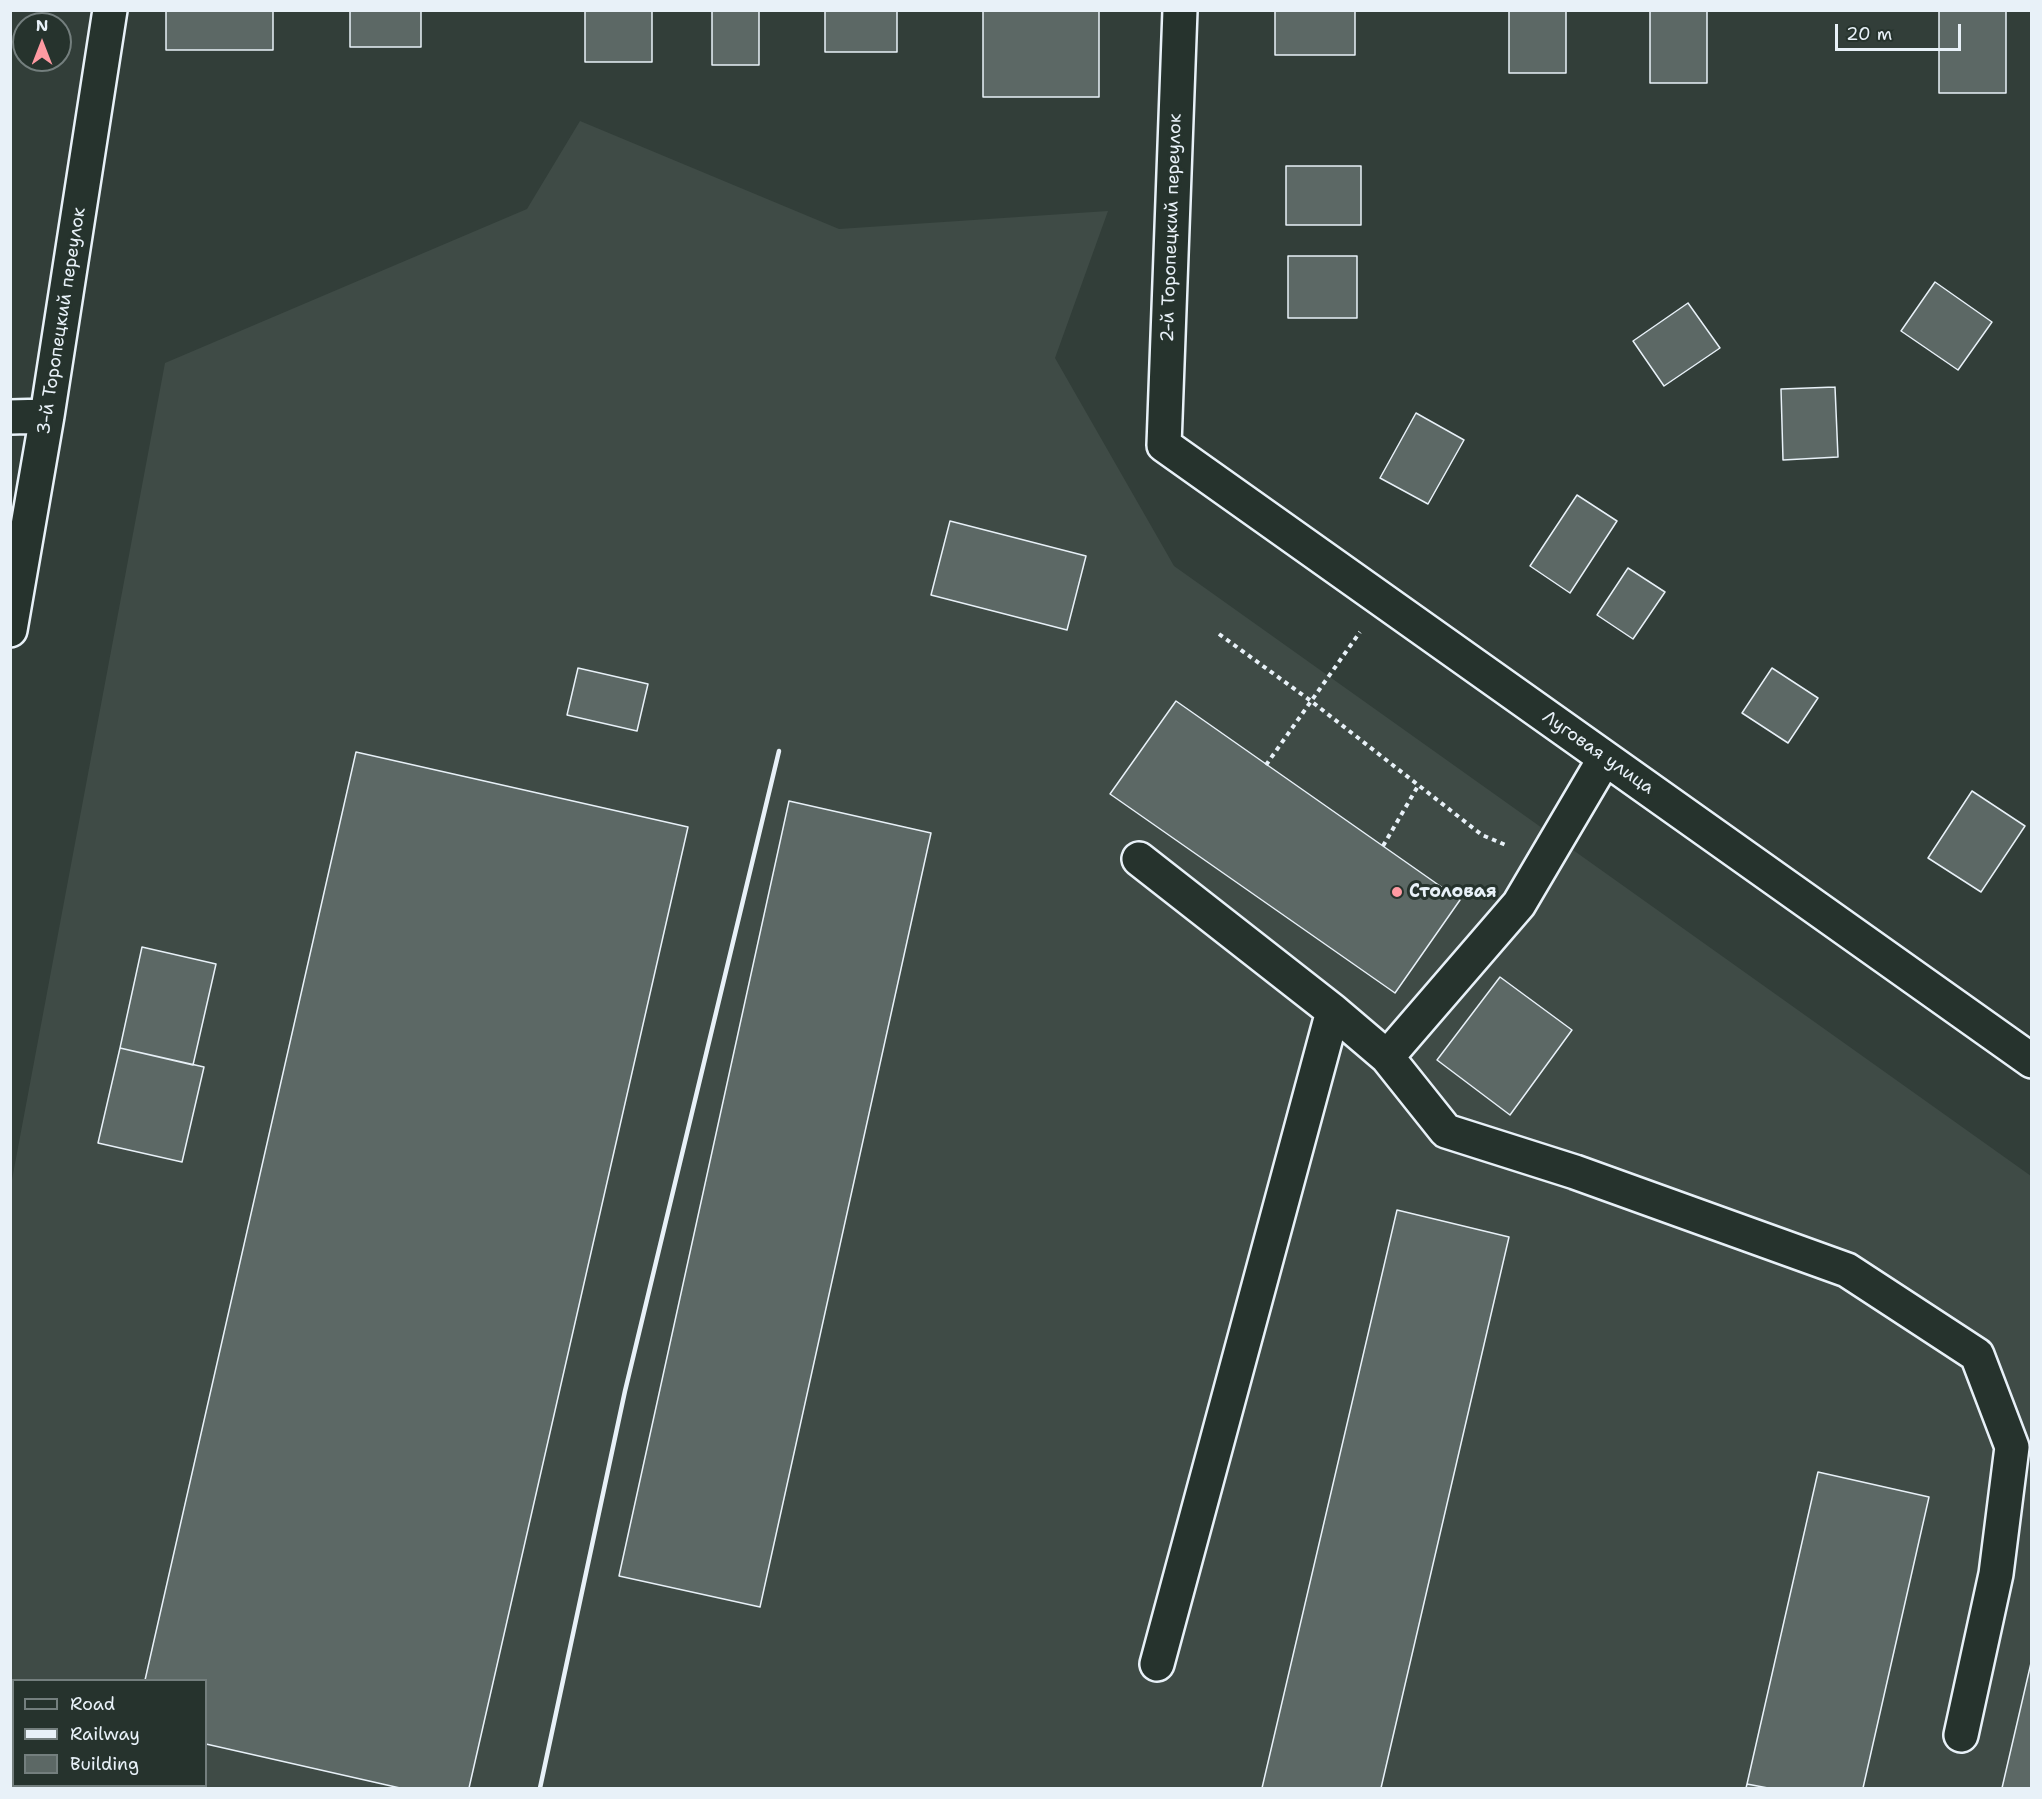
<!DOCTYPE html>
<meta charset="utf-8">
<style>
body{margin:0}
#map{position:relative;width:2042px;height:1799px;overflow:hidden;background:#323e39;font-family:"Shantell Sans",sans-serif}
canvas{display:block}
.frame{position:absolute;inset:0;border:12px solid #e8f1f8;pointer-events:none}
.legend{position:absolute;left:12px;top:1679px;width:195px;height:108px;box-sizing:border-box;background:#26332d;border:2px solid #747f7e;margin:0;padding:8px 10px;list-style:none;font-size:18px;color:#e8f1f8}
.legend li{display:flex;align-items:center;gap:12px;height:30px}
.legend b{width:30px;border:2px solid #747f7e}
.north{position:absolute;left:12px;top:12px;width:60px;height:60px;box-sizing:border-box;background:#26332d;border:2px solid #747f7e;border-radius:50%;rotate:0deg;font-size:16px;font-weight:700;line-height:24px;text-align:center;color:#e8f1f8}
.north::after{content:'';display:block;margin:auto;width:21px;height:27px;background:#ff9aa2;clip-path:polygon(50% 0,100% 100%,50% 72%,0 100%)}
.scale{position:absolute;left:1835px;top:24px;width:126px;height:27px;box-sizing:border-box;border:3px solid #e8f1f8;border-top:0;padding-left:8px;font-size:18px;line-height:21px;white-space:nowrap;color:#e8f1f8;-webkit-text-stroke:4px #26332d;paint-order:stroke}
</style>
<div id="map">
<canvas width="2042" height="1799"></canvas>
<div class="frame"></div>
<ul class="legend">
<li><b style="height:8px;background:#26332d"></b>Road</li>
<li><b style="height:8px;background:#e8f1f8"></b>Railway</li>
<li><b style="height:16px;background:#5c6865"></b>Building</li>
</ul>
<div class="north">N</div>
<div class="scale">20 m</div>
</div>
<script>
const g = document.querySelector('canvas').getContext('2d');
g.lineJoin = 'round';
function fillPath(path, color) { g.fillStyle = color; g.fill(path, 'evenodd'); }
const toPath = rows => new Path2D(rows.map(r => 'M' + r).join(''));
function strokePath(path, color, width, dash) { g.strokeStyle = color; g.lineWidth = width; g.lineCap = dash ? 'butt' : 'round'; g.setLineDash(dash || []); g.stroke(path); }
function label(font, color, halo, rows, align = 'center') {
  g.font = font + ' "Shantell Sans",sans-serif'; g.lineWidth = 6; g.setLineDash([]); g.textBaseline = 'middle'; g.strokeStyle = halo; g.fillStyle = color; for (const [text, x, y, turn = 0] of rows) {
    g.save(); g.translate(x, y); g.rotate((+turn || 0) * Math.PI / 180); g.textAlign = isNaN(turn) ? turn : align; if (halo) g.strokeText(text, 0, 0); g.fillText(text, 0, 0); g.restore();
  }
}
fillPath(toPath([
 [580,121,839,229,1108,211,1055,358,1174,566,2031,1176,2031,1788,11,1788,11,1185,165,363,527,209],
 [14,1680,206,1680,206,1786,14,1786]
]), '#3f4b46');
const building = toPath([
 [166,10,273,10,273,50,166,50,166,10],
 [350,10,421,10,421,47,350,47,350,10],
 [585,10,652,10,652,62,585,62,585,10],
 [712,10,759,10,759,65,712,65,712,10],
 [825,10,897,10,897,52,825,52,825,10],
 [983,10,1099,10,1099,97,983,97,983,10],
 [1275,10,1355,10,1355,55,1275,55,1275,10],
 [1509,10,1566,10,1566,73,1509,73,1509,10],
 [1650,10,1707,10,1707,83,1650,83,1650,10],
 [1939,10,2006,10,2006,93,1939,93,1939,10],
 [1286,166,1361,166,1361,225,1286,225,1286,166],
 [1288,256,1357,256,1357,318,1288,318,1288,256],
 [1935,282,1992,322,1958,370,1901,331,1935,282],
 [1688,303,1720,348,1664,386,1633,341,1688,303],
 [1835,387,1838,457,1783,460,1781,389,1835,387],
 [1416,413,1464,440,1428,504,1380,478,1416,413],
 [1577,495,1617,521,1570,593,1530,566,1577,495],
 [950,521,1086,556,1067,630,931,595,950,521],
 [1628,568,1665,592,1633,639,1597,615,1628,568],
 [578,668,648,684,637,731,567,715,578,668],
 [1772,668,1818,698,1788,743,1742,713,1772,668],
 [1176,701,1460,900,1395,993,1110,794,1176,701],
 [356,752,688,827,469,1788,400,1788,206,1744,206,1680,145,1680,356,752],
 [1972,791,2025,826,1981,892,1928,858,1972,791],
 [789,801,931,833,760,1607,619,1576,789,801],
 [142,947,216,964,193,1065,120,1048,142,947],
 [1500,977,1572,1030,1510,1115,1437,1060,1500,977],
 [120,1048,204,1067,182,1162,98,1143,120,1048],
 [1397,1210,1509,1237,1381,1788,1262,1788,1397,1210],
 [1818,1472,1929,1497,1863,1788,1768,1788,1747,1784,1818,1472],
 [2031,1663,2032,1788,2002,1788,2031,1663],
 [1747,1784,1768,1788,1746,1788,1747,1784]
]);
fillPath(building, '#5c6865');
strokePath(building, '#e8f1f8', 1.5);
const minor = toPath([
 [1180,10,1164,445,2032,1061],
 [10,417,47,416],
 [10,630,47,416,110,10],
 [1139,859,1333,1011],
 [1387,1057,1446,1131,1575,1172,1847,1270,1977,1355,2012,1447,1996,1574,1961,1735],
 [1157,1664,1333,1011,1387,1057,1519,904,1605,758]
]);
strokePath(minor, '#e8f1f8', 38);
strokePath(toPath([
 [1219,634,1311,701,1482,835,1508,846],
 [1266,765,1360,632],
 [1383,846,1418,786]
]), '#e8f1f8', 4, [4.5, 4.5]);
strokePath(minor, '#26332d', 33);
strokePath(toPath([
 [540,1788,625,1391,779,751]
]), '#e8f1f8', 4.5);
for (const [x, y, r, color] of [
 [1397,892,6,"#ff9aa2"]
]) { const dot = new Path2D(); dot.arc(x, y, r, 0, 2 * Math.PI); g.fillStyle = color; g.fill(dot); strokePath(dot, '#26332d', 2); }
label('18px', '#e8f1f8', '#26332d', [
 ["2-й Торопецкий переулок",1172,228,-88],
 ["3-й Торопецкий переулок",62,321,-81],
 ["Луговая улица",1598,753,35]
]);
label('bold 18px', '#e8f1f8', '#26332d', [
 ["Столовая",1409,892]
], 'left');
</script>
